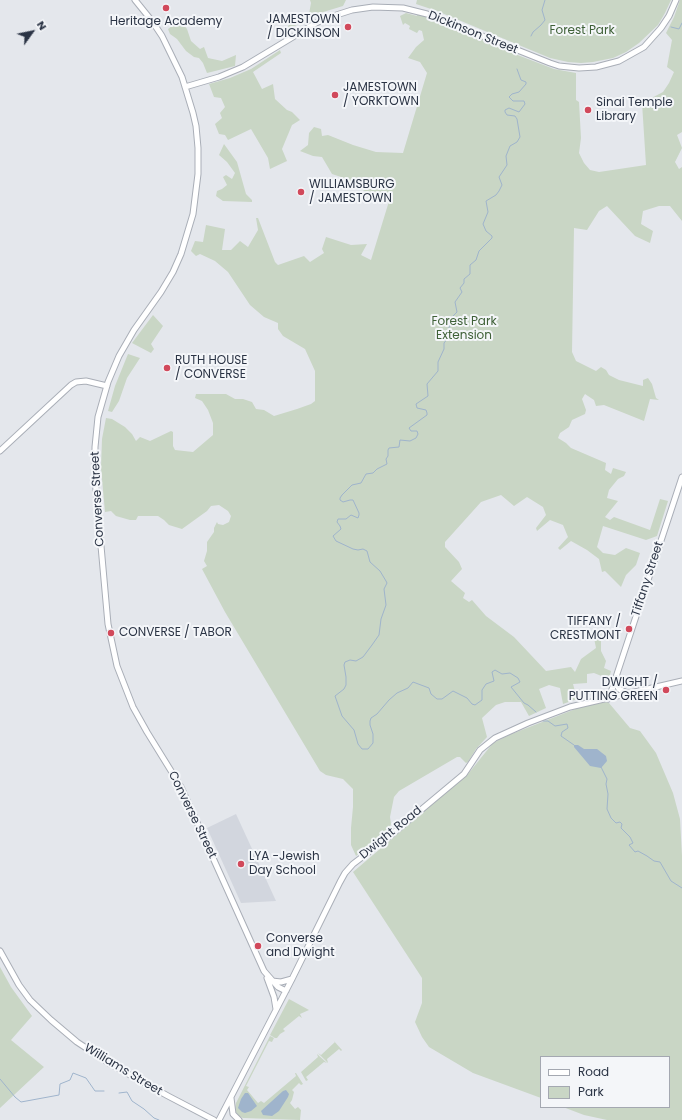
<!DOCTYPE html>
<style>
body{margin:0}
#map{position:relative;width:682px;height:1120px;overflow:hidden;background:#e4e7ec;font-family:Poppins,sans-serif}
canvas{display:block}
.legend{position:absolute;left:540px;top:1056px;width:130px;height:52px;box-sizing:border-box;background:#f4f6f9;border:1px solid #a4a8b1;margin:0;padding:5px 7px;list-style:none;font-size:12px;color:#2b3445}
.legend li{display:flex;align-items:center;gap:8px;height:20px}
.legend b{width:20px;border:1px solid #a4a8b1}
.north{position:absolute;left:12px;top:12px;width:40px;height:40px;-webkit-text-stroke:3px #f4f6f9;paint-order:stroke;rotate:57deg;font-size:11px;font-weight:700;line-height:16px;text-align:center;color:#2b3445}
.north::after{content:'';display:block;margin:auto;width:14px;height:18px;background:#2b3445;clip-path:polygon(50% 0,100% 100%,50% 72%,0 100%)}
</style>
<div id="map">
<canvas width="682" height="1120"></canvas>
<ul class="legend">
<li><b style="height:5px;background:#fff"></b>Road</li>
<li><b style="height:11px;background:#c9d6c5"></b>Park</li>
</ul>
<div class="north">N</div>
</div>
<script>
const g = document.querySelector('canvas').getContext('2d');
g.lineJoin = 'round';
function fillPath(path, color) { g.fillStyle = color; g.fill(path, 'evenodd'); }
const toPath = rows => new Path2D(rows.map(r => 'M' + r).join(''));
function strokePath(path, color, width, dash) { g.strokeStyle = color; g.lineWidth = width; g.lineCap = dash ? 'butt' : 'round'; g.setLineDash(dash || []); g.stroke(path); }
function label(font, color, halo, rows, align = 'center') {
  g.font = font + ' Poppins,sans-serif'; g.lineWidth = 4; g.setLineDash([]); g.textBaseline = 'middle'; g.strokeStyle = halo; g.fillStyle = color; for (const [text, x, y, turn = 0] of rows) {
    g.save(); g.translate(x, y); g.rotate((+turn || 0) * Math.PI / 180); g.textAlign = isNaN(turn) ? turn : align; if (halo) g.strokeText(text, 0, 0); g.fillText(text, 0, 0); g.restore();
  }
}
fillPath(toPath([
 [236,814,276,901,241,903,207,828]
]), '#d2d6de');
fillPath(toPath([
 [310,0,346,0,343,6,320,13,287,30,289,24,309,14,311,3],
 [417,0,671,0,665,13,658,25,639,43,626,52,613,58,593,62,581,63,568,62,550,58,437,11,416,4],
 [680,0,682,0,682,132,677,135,682,148,675,162,679,169,682,167,682,221,670,206,659,206,643,211,641,224,653,231,650,243,635,236,607,206,599,211,587,230,574,228,572,352,576,361,596,371,601,367,606,370,609,375,619,380,643,386,643,380,648,378,652,384,656,398,659,400,650,399,644,421,604,405,596,406,594,400,585,394,582,399,586,410,585,414,572,420,569,427,560,433,558,438,566,443,571,448,606,463,605,470,611,474,613,468,626,472,624,476,618,479,609,490,607,498,618,501,605,517,610,520,614,517,650,530,660,499,668,501,657,536,646,540,603,526,597,547,603,553,615,555,626,548,640,553,636,565,626,575,621,587,605,571,602,572,599,559,587,550,571,541,560,550,558,548,568,537,563,525,550,520,537,531,536,528,546,515,543,507,527,497,514,506,501,495,481,502,445,542,445,547,459,562,462,569,451,581,465,593,463,598,469,602,472,600,486,616,514,637,546,671,571,667,575,672,581,659,596,648,594,638,601,634,601,651,606,661,604,668,611,671,609,679,594,673,587,674,587,683,573,684,577,699,563,704,560,688,549,685,539,689,546,708,529,716,521,702,505,702,496,705,482,718,487,737,476,749,468,762,466,763,460,757,457,757,399,791,394,797,390,817,391,824,390,827,356,856,351,845,351,828,353,807,353,789,343,779,326,775,320,771,225,612,202,569,207,566,204,561,207,551,207,542,214,532,214,528,217,522,218,524,223,525,229,522,231,516,228,511,219,505,211,506,207,511,182,529,169,525,164,520,158,516,138,516,136,520,130,520,116,516,111,511,105,512,101,468,102,439,106,418,112,419,125,427,132,434,136,441,140,437,150,441,171,431,173,432,173,446,175,450,193,452,213,435,213,423,208,410,202,401,195,398,196,394,226,394,235,399,243,399,252,402,256,409,264,410,274,416,297,409,311,404,315,401,315,371,305,349,283,336,278,329,278,323,264,317,250,305,228,272,215,261,200,254,196,256,191,251,195,241,203,242,206,225,225,229,222,250,231,250,240,241,248,247,258,230,256,218,258,218,275,262,278,265,304,256,310,262,324,253,322,249,326,237,351,245,367,244,361,255,371,260,390,198,386,196,378,199,361,189,352,189,344,178,332,174,322,157,313,156,300,151,308,145,309,133,314,127,321,129,322,136,328,135,353,145,376,152,403,153,427,73,420,62,408,58,416,47,424,40,422,31,419,30,417,33,409,29,410,26,405,23,403,25,400,16,406,13,417,16,416,13,454,27,502,49,554,69,576,73,576,100,579,102,581,138,579,153,584,163,590,170,599,172,646,165,642,103,663,92,669,83,674,72,667,67,672,40,666,33,674,17],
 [181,21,187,29,191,41,200,49,204,47,208,58,222,61,236,55,235,66,207,73,203,63,199,58,194,57,186,51,177,39,170,34,168,29,176,23],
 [280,50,281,53,253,72,262,89,273,84,275,99,287,110,292,112,300,120,292,125,282,149,287,161,270,169,268,158,251,129,228,140,225,135,219,134,215,124,222,118,220,113,225,107,221,98,214,97,209,84,230,78,251,69],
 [224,144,237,162,246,194,252,200,252,202,223,201,216,196,217,191,222,189,227,185,223,177,226,175,232,179,235,173,227,162,219,155],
 [153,315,163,326,151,344,154,349,151,353,132,343],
 [128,354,140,358,127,378,119,401,112,412,108,411,115,386],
 [607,702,609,703,630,728,640,731,656,753,673,793,680,819,682,856,682,1120,607,1120,584,1115,563,1107,669,1107,669,1057,541,1057,541,1098,473,1073,429,1047,422,1037,415,1022,422,1003,422,978,353,872,468,774,493,743,509,735,583,706],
 [0,967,11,987,32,1016,11,1040,44,1067,0,1108],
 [289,999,309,1010,300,1014,302,1018,299,1016,283,1029,285,1031,280,1034,277,1038,275,1038,270,1035],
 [270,1036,274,1038,272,1042,269,1041,246,1086,249,1087,247,1090,258,1103,261,1101,264,1103,296,1076,295,1073,296,1073,303,1084,301,1085,299,1083,292,1090,294,1092,292,1100,290,1103,295,1109,298,1107,301,1110,300,1120,243,1118,239,1116,235,1111,236,1103],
 [333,1040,342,1050,341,1051,339,1049,327,1059,328,1063,318,1053,321,1055,335,1042],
 [317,1054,327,1063,324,1062,306,1077,308,1080,306,1081,301,1072,318,1057]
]), '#c9d6c5');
fillPath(toPath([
 [574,745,578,745,584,749,597,749,606,756,607,761,601,768,590,766,574,747],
 [286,1090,289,1094,288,1097,279,1111,272,1116,263,1115,261,1111,283,1091],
 [245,1093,248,1093,257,1106,251,1111,245,1113,242,1112,238,1108,241,1099]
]), '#9fb4cc');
strokePath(toPath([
 [671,27,679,29,682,23],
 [531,36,533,32,541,25,545,20,542,10,545,0],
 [517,69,521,80,526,82,526,84,519,92,512,94,509,97,513,101,524,101,525,104,519,112,509,108,505,110,505,112,507,115,515,116,517,119,520,137,517,142,510,146,506,156,507,165,499,177,502,185,499,191,496,195,486,201,488,212,483,224,486,231,492,236,492,238,479,251,476,260,470,265,470,274,464,279,464,283,460,288,462,292,455,302,457,312,452,317,448,331,449,337,444,343,444,349,438,362,438,371,427,384,428,396,416,404,417,408,426,410,427,413,427,415,409,428,411,431,417,431,418,434,416,438,410,441,400,440,399,447,389,448,388,450,388,456,386,459,387,464,377,469,373,473,366,474,361,483,352,485,342,495,340,498,340,500,343,502,350,500,353,500,359,513,359,515,358,518,351,515,346,519,338,519,337,522,340,526,341,529,333,536,336,541,353,549,358,550,363,549,367,551,370,562,380,571,386,581,387,583,384,589,386,605,381,619,379,635,372,645,363,657,356,661,350,660,345,662,344,665,346,677,346,685,344,689,335,696,342,716,354,730,358,744,362,749,368,749,373,743,373,734,370,725,370,721,371,718,377,714,389,700,397,693,408,688,413,682,429,688,431,694,437,699,442,699,453,691,467,698,472,704,475,705,482,700,482,690,486,684,494,681,492,672,495,670,502,674,510,673,518,678,520,682,511,687,524,703,528,705,536,712],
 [543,721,548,721,555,726,567,724,568,728,562,732,561,736,574,745],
 [601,767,607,779,606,784,608,794,607,809,611,818,616,823,620,822,622,824,621,828,630,837,633,843,629,845,635,852,638,851,647,856,654,861,660,862,671,881,682,888],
 [0,1079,15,1097,21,1102,59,1095,60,1084,70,1080,73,1073,86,1078,95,1091,104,1091],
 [119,1093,127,1092,132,1101,144,1109,154,1118,159,1120]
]), '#9fb4cc', 1);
const secondary = toPath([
 [135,0,152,21,162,36,182,77,193,113,196,126,198,148,198,174,193,214,181,254,173,272,161,292,134,330,119,356,108,382,98,417,95,447,95,479,108,624,117,666,133,707,147,732,181,787,264,971,278,987,286,991],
 [185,87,219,77,243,67,316,23,327,18,352,10,373,7,403,8,427,14,550,63,559,66,579,68,596,67,619,61,644,47,661,28,669,16,676,0],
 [0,451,71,385,76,382,86,381,107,386],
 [629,694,619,689,615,682,616,677,682,477],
 [608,699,615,682],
 [0,951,19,985,30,1000,51,1020,77,1042,112,1065,168,1096,214,1120],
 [267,978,274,997,276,1009],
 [272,981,281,982,292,979],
 [231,1098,233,1114,239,1120],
 [219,1120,292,979,340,882,345,873,353,864,391,835,464,774,480,750,495,738,528,723,570,707,682,681]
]);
strokePath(secondary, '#a9aeb7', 7);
strokePath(secondary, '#fff', 5);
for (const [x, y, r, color] of [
 [166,8,4,"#d1495b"],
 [348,27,4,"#d1495b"],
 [335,95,4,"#d1495b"],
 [588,110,4,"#d1495b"],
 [301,192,4,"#d1495b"],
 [167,368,4,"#d1495b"],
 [629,629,4,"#d1495b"],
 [111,633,4,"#d1495b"],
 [666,690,4,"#d1495b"],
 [241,864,4,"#d1495b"],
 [258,946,4,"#d1495b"]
]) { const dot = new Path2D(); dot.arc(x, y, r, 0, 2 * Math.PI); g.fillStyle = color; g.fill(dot); strokePath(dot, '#f4f6f9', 1.5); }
label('12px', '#2b3445', '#f4f6f9', [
 ["JAMESTOWN",340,20,"right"],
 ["/ DICKINSON",340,34,"right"],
 ["Heritage Academy",166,22,"center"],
 ["JAMESTOWN",343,88],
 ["/ YORKTOWN",343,102],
 ["Sinai Temple",596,103],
 ["Library",596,117],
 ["WILLIAMSBURG",309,185],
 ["/ JAMESTOWN",309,199],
 ["RUTH HOUSE",175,361],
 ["/ CONVERSE",175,375],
 ["TIFFANY /",621,622,"right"],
 ["CRESTMONT",621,636,"right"],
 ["CONVERSE / TABOR",119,633],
 ["DWIGHT /",658,683,"right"],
 ["PUTTING GREEN",658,697,"right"],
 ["LYA -Jewish",249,857],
 ["Day School",249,871],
 ["Converse",266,939],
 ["and Dwight",266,953]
], 'left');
label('12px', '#3f6138', '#f4f6f9', [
 ["Forest Park",582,31],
 ["Forest Park",464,322],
 ["Extension",464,336]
]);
label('12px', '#2b3445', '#f4f6f9', [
 ["Dickinson Street",473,33,22],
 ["Converse Street",98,499,-93],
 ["Tiffany Street",648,579,-72],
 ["Converse Street",192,815,64],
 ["Dwight Road",391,833,-39],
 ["Williams Street",123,1070,31]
]);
</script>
